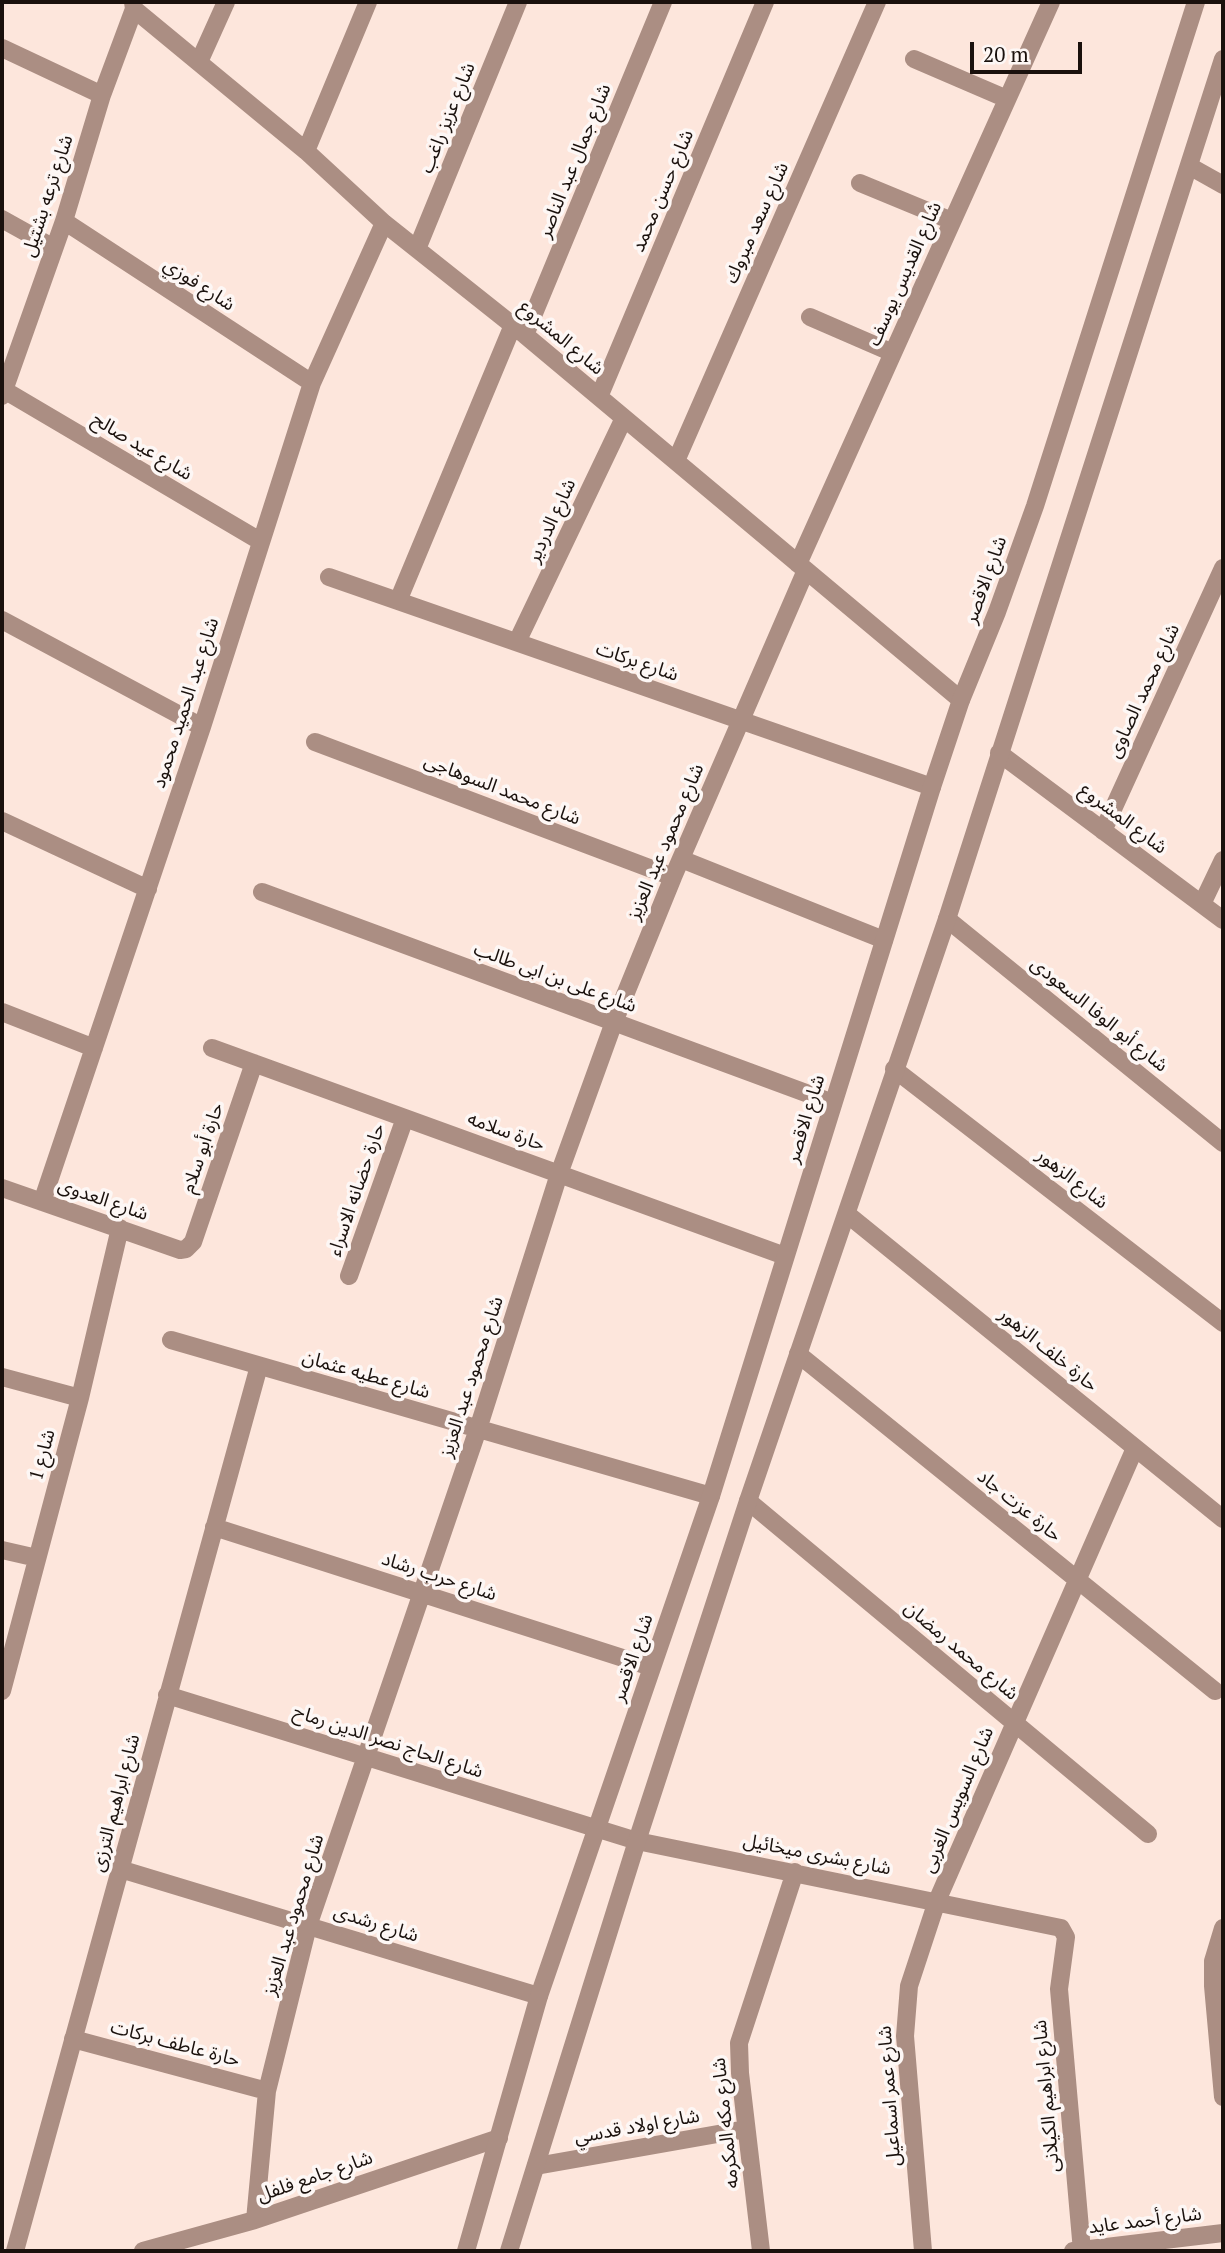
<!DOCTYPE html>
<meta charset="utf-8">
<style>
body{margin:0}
#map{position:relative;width:1225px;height:2253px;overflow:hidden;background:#fde6dc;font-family:"PT Serif",serif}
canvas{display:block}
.frame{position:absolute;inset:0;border:4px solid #1a110d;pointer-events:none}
.scale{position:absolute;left:970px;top:42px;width:112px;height:32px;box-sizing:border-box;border:4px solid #1a110d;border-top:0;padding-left:9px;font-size:21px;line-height:24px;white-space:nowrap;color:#1a110d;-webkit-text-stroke:5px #fdf7f5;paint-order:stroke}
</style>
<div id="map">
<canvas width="1225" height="2253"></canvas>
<div class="frame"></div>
<div class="scale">20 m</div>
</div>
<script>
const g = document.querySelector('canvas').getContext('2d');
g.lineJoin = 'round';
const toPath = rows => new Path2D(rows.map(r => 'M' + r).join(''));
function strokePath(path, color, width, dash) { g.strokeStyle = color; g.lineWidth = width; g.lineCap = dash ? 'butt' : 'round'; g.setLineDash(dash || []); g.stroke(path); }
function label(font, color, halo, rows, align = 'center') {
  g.font = font + ' "PT Serif","Noto Sans Arabic",serif'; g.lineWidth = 7; g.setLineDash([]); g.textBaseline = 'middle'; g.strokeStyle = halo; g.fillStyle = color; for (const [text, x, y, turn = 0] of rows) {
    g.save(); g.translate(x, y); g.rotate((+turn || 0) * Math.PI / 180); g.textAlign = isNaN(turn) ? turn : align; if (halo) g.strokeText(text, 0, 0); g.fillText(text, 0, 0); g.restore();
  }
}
strokePath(toPath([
 [134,9,306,151,384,223,525,335,961,700],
 [2,48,102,95],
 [914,59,1007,99],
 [199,62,226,2],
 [306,151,368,2],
 [1191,167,1223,185],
 [860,183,952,221],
 [2,219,54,248],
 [64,221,312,383],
 [417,249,518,2],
 [810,317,893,353],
 [525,335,663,2],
 [4,390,260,541],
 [2,396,64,221,102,95,134,9,133,2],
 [599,397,765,2],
 [676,461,877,2],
 [798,564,1051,2],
 [329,577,932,787],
 [398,601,513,325],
 [2,620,202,727],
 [517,642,624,418],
 [315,742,673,877],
 [999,753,1223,920],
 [2,821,148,889],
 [1103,831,1223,568],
 [681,859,884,940],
 [262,892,833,1103],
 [1202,904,1223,860],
 [947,919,1223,1143],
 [2,1012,94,1048],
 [212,1048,785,1256],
 [894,1069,1223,1323],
 [2,1188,180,1250,186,1249,193,1242,254,1063],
 [42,1202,202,727,312,383,384,223],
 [847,1214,1223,1519],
 [349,1276,405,1118],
 [171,1340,711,1496],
 [798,1354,1215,1691],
 [2,1377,80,1398],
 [748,1501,1148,1834],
 [214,1527,651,1667],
 [2,1550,37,1558],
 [2,1691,80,1398,120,1228],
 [167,1695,637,1841,1061,1928,1066,1937,1059,1989,1082,2251],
 [120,1869,539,1996],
 [1223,1928,1213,1961,1213,1986,1223,2097],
 [73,2039,267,2091],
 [536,2166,746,2129],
 [255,2220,267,2091,308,1926,478,1429,559,1174,614,1022,673,877,806,570],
 [15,2251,259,1366],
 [143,2251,255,2220,499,2138],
 [761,2251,740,2073,739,2043,795,1872],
 [923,2251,905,2036,909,1986,937,1901,1135,1448],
 [1073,2251,1223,2233]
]), '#ab8e83', 18);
strokePath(toPath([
 [466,2251,539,1996,711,1496,932,787,961,700,997,612,1035,506,1196,2],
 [509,2251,637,1841,748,1501,947,919,1223,59]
]), '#ab8e83', 18);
label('19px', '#1a110d', '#fdf7f5', [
 ["شارع عزيز راغب",448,118,-68],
 ["شارع جمال عبد الناصر",575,161,-68],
 ["شارع حسن محمد",663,191,-67],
 ["شارع ترعه بشتيل",48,196,-72],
 ["شارع سعد مبروك",757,223,-66],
 ["شارع القديس يوسف",905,274,-66],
 ["شارع فوزي",199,285,33],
 ["شارع المشروع",561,338,40],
 ["شارع عيد صالح",142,447,31],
 ["شارع الدردير",552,521,-65],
 ["شارع الاقصر",986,580,-70],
 ["شارع بركات",637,662,19],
 ["شارع محمد الصاوى",1144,691,-65],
 ["شارع عبد الحميد محمود",186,703,-72],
 ["شارع محمد السوهاجى",502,790,21],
 ["شارع المشروع",1123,819,37],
 ["شارع محمود عبد العزيز",666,842,-67],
 ["شارع على بن ابى طالب",555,978,20],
 ["شارع أبو الوفا السعودى",1099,1015,39],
 ["شارع الاقصر",806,1119,-73],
 ["حارة سلامه",506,1132,20],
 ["حارة أبو سلام",203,1148,-71],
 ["شارع الزهور",1072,1179,38],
 ["حارة حضانه الاسراء",357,1190,-71],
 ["شارع العدوى",103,1200,19],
 ["حارة خلف الزهور",1048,1350,39],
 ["شارع عطيه عثمان",366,1375,16],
 ["شارع محمود عبد العزيز",472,1377,-72],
 ["شارع 1",43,1455,-75],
 ["حارة عزت جاد",1019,1506,39],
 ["شارع حرب رشاد",439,1577,18],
 ["شارع محمد رمضان",961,1651,40],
 ["شارع الاقصر",633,1658,-71],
 ["شارع الحاج نصر الدين رماح",388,1742,18],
 ["شارع السويس الغربى",958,1800,-67],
 ["شارع ابراهيم الترزى",116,1803,-75],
 ["شارع بشرى ميخائيل",817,1855,11],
 ["شارع محمود عبد العزيز",294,1915,-73],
 ["شارع رشدى",376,1924,17],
 ["حارة عاطف بركات",175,2044,15],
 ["شارع عمر اسماعيل",890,2096,-94],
 ["شارع ابراهيم الكيلانى",1047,2096,-95],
 ["شارع مكه المكرمه",726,2123,-96],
 ["شارع اولاد قدسي",637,2127,-10],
 ["شارع جامع فلفل",315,2177,-19],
 ["شارع أحمد عايد",1145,2221,-7]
]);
</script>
